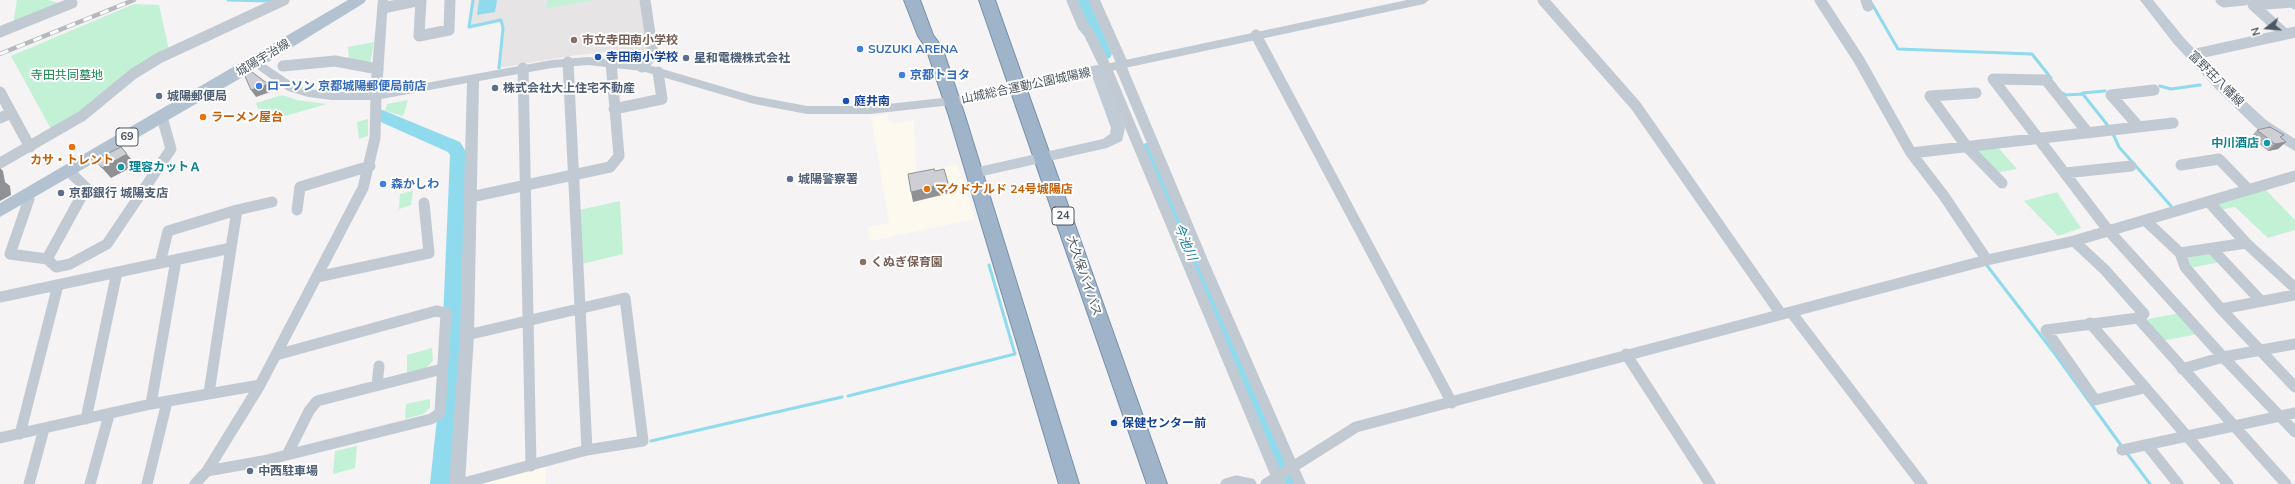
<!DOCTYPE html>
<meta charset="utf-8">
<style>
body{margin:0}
#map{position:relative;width:2295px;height:484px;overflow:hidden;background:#f5f3f3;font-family:Mulish,sans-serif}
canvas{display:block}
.north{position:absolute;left:2247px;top:8px;width:40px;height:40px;-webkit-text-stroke:3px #fff;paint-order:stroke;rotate:253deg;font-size:11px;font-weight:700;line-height:16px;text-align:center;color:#4a5661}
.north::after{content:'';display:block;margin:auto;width:14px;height:18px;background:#4a5661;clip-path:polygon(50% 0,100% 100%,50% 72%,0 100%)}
</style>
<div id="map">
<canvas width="2295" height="484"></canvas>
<div class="north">N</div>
</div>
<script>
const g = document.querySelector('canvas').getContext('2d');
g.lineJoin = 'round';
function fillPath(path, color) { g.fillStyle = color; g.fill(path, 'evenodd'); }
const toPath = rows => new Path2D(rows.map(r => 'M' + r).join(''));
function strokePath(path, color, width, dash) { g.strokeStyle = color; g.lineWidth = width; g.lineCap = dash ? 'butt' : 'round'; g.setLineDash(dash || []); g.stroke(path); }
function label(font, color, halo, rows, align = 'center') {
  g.font = font + ' Mulish,"Noto Sans JP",sans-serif'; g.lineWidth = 4; g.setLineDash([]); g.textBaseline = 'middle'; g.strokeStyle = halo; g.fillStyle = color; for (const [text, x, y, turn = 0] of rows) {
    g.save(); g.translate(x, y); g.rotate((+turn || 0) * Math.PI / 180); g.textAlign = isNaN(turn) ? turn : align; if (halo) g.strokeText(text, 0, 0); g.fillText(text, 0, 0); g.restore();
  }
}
fillPath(toPath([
 [888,114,889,121,894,124,914,120,916,173,957,164,975,219,870,241,868,227,889,223,871,116],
 [545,466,546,484,476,484]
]), '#fdf9ef');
fillPath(toPath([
 [473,0,643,0,648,53,623,54,619,51,577,55,499,68,503,28,501,20,469,27]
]), '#e6e4e5');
fillPath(toPath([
 [17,0,48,0,59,3,13,24],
 [547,0,595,0,546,8],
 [134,4,159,5,169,50,52,131,11,56],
 [374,42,370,65,349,61,348,47],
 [282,95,297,100,327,104,264,122,256,103],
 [408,100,403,116,385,111,387,104],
 [368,119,368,136,359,139,357,122],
 [1997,146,2017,169,1995,173,1973,149],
 [2263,187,2295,220,2295,230,2268,238,2235,207,2219,210,2212,204],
 [413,191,411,205,399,209,400,194],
 [2057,192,2081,228,2058,236,2024,201],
 [620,201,623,254,582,264,579,210],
 [2210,251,2221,262,2189,268,2186,255],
 [2180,313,2198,334,2161,341,2146,323,2148,319],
 [432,348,433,361,426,368,407,373,407,355],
 [430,399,430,408,423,414,405,419,406,404],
 [357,446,355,468,333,474,335,451]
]), '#c3f1d5');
fillPath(toPath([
 [479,0,497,0,495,12,477,15]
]), '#90daee');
strokePath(toPath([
 [228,0,272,1],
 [473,0,469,27,501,20,503,28,499,68],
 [1872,4,1898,49,2032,54,2051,78],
 [2160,86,2171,89,2200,85],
 [2105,91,2082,93,2109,127],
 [2063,93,2065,95,2083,94],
 [2113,134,2119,147,2171,206],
 [1985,263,2055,354,2123,448],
 [848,396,1015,354,989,265],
 [651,441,842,397],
 [2126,452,2150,484]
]), '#90daee', 3);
fillPath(toPath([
 [1073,0,1089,0,1112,54,1110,58,1104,60,1098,58,1073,0],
 [380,109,460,142,468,155,460,390,452,484,430,484,440,390,450,155,448,152,374,119,371,115,374,111,380,109],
 [1146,143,1152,145,1155,150,1300,484,1278,484,1137,150,1140,145,1146,143]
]), '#90daee');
const trunk = toPath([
 [904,0,920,0,933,35,942,47,965,116,1079,484,1059,484,949,116,926,48,918,36,904,0],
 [979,0,995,0,1167,484,1147,484,979,0]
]);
strokePath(trunk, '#7690ad', 2);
strokePath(toPath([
 [421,0,419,36,449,30,450,0],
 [1072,0,1083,26,1089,33,1106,68,1280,484],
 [1094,0,1123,65],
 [1543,0,1636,106,1781,314],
 [1820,0,1859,60,1911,153,1944,196,1987,260],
 [1866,0,1868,6],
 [2221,0,2224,2,2244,0],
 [383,8,421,0],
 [0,32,72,3],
 [2285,34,2253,5,2292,2,2295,4],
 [1256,35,1452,403],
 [2191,55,2295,32],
 [1120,65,1204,265,1300,484],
 [283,66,335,61,378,69],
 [642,67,653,54,645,0],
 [523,68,531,466],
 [0,92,30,147],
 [1976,93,1930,96,1967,147,2002,183],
 [614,109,662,99,658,72],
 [0,118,11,113],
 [2139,127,2111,95,2154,90],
 [2088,133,2046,80,1993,79,2108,230,2223,357,2295,432],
 [1911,153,2173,123],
 [0,163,82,116,133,74,159,58,284,0],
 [2181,165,2219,159,2248,189],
 [2065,173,2131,166],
 [28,195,29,199,10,254,47,259,56,267,70,264,107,244,171,149,162,117],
 [471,197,610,167,619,156,611,62],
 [2209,202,2246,243,2295,288],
 [297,210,300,187,370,166],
 [2146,221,2180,253,2185,267,2221,309,2295,387],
 [2074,241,2105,270,2144,314,2138,318,2046,330,2095,400,2144,388],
 [231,248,237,210],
 [2212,249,2261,301],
 [2180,253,2246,243],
 [47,259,86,188,68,170],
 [160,263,168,231,237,210,272,202],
 [317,277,429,253,424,203],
 [0,297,231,248,209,393],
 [2221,309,2295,295],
 [1791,312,1922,484],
 [2138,318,2286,484],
 [2090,323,2228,484],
 [467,335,625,298,643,441,587,450],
 [1626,354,1710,484],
 [2182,369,2223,357,2295,344],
 [377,385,379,366],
 [151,404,176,260],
 [86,419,117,272],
 [20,434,58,285],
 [0,438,151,404,260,385],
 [2147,445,2178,484],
 [2122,450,2295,413],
 [288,453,309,411,317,401,442,369],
 [207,471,263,461,431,419,440,413,446,313,436,311,276,355],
 [29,484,44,429],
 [90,484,109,415],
 [147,484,167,402],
 [195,484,207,471,260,385,363,188,375,138,376,96],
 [460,484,587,450,568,62],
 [1226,484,1236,481,1251,484],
 [1266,484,1356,427,1987,260,2074,241,2295,176]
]), '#c1cad2', 11);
fillPath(toPath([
 [378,0,388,0,382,91,552,60,588,57,642,63,754,96,807,106,870,106,952,97,958,101,952,105,870,114,807,114,754,104,642,71,588,65,552,68,479,81,474,335,465,484,449,484,460,335,467,83,376,100,332,100,308,97,288,91,249,63,251,60,259,60,296,85,308,89,332,92,370,92,378,0],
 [1407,0,1429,0,1424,4,1097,74,1091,70,1097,66,1407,0]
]), '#c1cad2');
fillPath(toPath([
 [2140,0,2153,0,2184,38,2226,83,2266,120,2295,139,2295,151,2256,128,2216,89,2174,44,2140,0],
 [1097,65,1104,70,1125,128,1122,141,1107,148,974,178,969,177,967,173,969,169,974,168,1103,139,1110,134,1111,128,1092,76,952,106,947,104,945,101,947,98,1097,65]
]), '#c1cbd6');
fillPath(toPath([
 [348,0,366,0,364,3,260,67,0,217,0,203,348,0]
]), '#b3c2d1');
fillPath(trunk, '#9fb4c9');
const rail = toPath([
 [0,54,134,0]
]);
strokePath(rail, '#b5b8bd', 4.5);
strokePath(rail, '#fff', 3, [9]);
fillPath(toPath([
 [2257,130,2282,138,2286,142,2278,149,2268,151,2251,137]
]), '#b0b2b7');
fillPath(toPath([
 [268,84,273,91,256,97,251,90],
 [2286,142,2278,149,2268,151,2275,144],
 [121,147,136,165,111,178,102,168],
 [0,168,3,171,5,182,10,186,11,195,0,201],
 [948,183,950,193,913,202,911,192]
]), '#909195');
const building = toPath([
 [252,72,268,84,251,90,244,74,252,72],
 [2270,127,2284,135,2280,137,2286,142,2275,144,2257,130,2270,127],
 [121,147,127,154,102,168,95,160,121,147],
 [934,169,935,171,944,169,948,183,911,192,908,174,934,169]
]);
fillPath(building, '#cdcfd5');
strokePath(building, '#909195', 1);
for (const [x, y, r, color] of [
 [574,40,4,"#8d6e63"],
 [860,49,4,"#3f7fe0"],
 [598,57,4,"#1a4fb4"],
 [686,58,4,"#5c6f8a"],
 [902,75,4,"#3f7fe0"],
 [259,86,4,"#3f7fe0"],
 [495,88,4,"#5c6f8a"],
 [159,96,4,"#5c6f8a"],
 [846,101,4,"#1a4fb4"],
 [203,117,4,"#e8710a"],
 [2267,143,4,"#0f9aa8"],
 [72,147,4,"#e8710a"],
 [121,167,4,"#0f9aa8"],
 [790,179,4,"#5c6f8a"],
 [383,184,4,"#3f7fe0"],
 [927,189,4,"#e8710a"],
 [61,193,4,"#5c6f8a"],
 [863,262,4,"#8d6e63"],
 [1114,423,4,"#1a4fb4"],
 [250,471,4,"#5c6f8a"]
]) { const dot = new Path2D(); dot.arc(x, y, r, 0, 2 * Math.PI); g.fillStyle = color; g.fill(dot); strokePath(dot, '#fff', 1.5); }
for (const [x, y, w] of [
 [127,137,22],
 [1063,216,22]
]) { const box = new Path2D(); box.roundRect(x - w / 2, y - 9, w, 18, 3); g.fillStyle = '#fff'; g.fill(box); strokePath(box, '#4a5661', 1); }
label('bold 11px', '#4a5661', null, [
 ["69",127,137],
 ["24",1063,216]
]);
label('bold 12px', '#785e54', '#fff', [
 ["市立寺田南小学校",582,40],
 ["くぬぎ保育園",871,262]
], 'left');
label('bold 12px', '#366cbe', '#fff', [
 ["SUZUKI ARENA",868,49],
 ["京都トヨタ",910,75],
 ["ローソン 京都城陽郵便局前店",267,86],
 ["森かしわ",391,184]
], 'left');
label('bold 12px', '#164399', '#fff', [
 ["寺田南小学校",606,57],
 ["庭井南",854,101],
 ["保健センター前",1122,423]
], 'left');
label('12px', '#4a5661', '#fff', [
 ["城陽宇治線",263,58,-31],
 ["富野荘八幡線",2216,79,45],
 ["山城総合運動公園城陽線",1026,86,-12],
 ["大久保バイパス",1084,276,71]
]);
label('bold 12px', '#4e5e75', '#fff', [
 ["星和電機株式会社",694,58],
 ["株式会社大上住宅不動産",503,88],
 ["城陽郵便局",167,96],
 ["城陽警察署",798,179],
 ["京都銀行 城陽支店",69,193],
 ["中西駐車場",258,471]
], 'left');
label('12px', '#17864f', '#fff', [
 ["寺田共同墓地",67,75]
]);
label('bold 12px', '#c56008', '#fff', [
 ["ラーメン屋台",211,117],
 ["カサ・トレント",72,160,"center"],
 ["マクドナルド 24号城陽店",935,189]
], 'left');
label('bold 12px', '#0d838f', '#fff', [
 ["中川酒店",2259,143],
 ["理容カットＡ",129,167,"left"]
], 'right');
label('italic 13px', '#0c7c9b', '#fff', [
 ["今池川",1185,242,67]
]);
</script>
